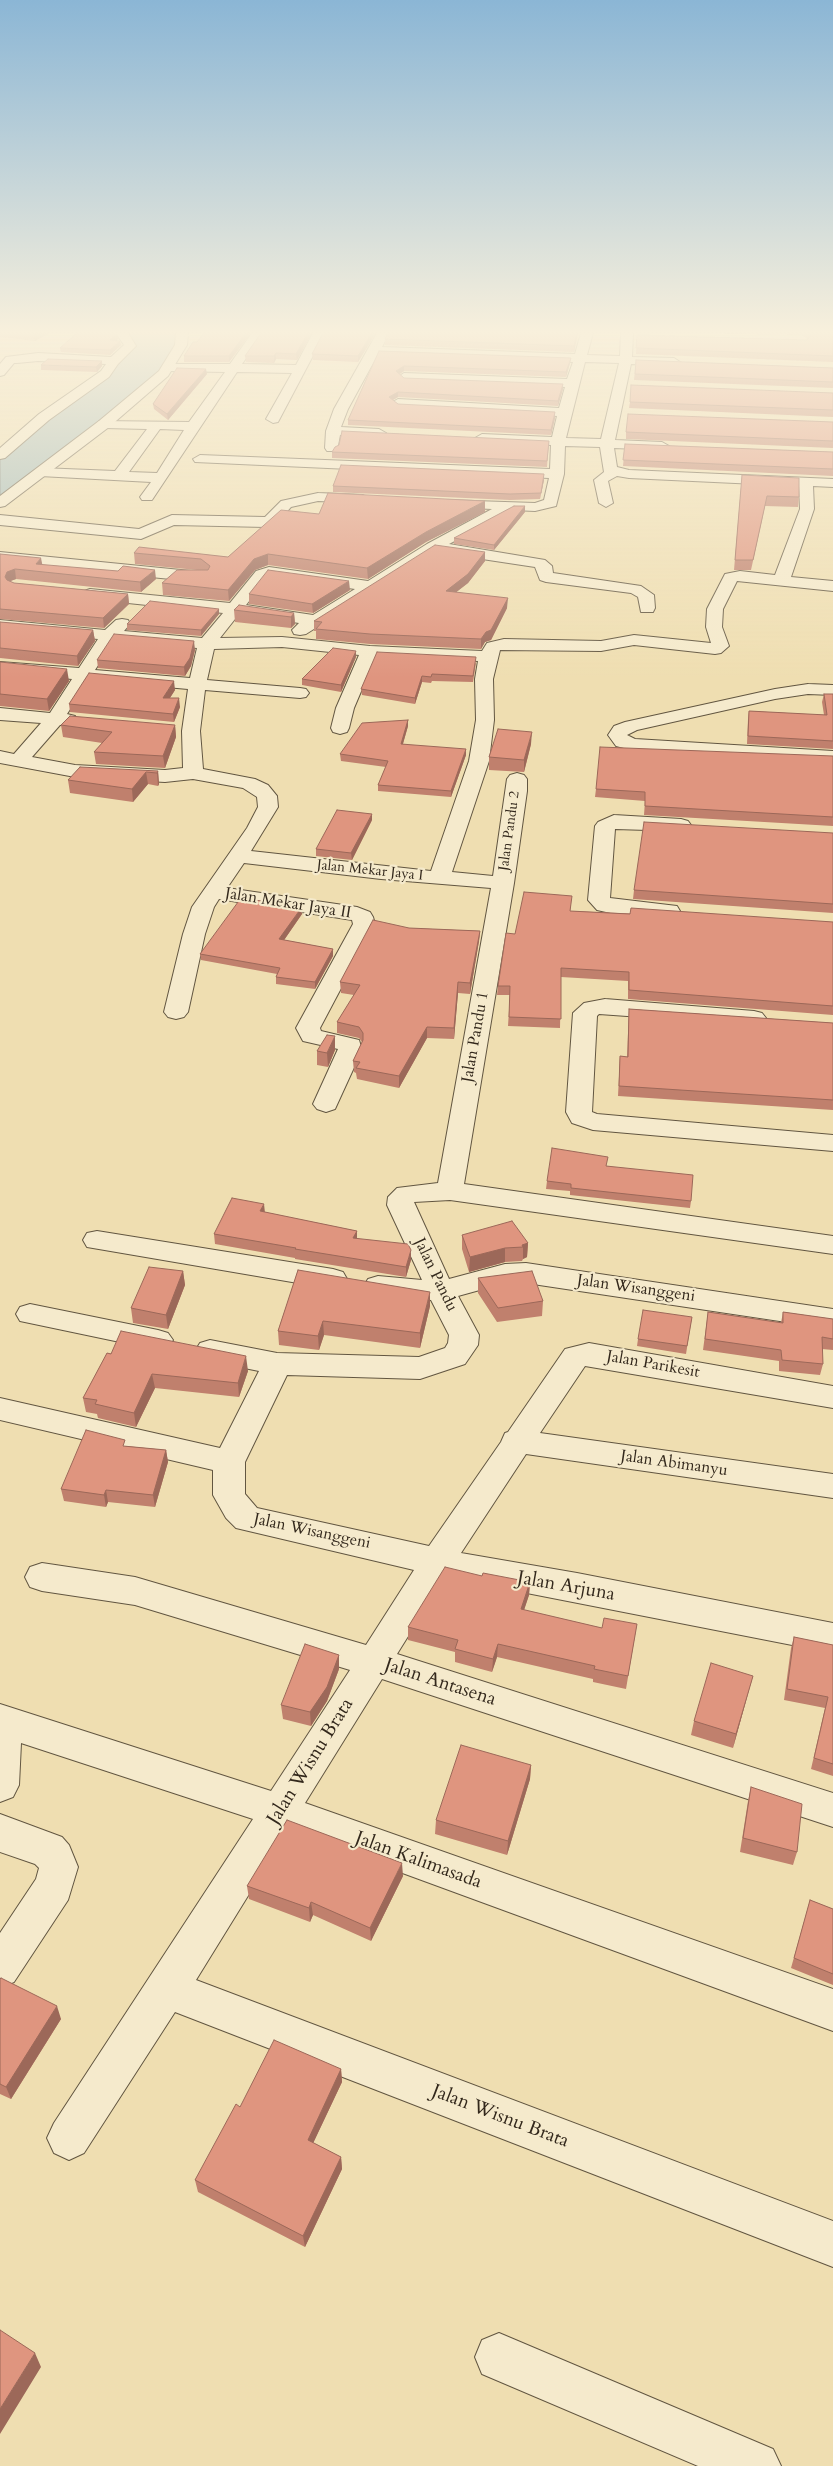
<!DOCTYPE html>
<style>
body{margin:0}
canvas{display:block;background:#efdeb1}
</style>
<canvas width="833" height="2466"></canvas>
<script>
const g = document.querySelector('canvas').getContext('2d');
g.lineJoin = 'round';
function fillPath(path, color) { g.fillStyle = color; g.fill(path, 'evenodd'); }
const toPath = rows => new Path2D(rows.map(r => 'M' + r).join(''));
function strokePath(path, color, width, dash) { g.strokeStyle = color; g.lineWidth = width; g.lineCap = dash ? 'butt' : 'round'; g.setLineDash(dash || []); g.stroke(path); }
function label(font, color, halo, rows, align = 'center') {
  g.font = font + ' Cardo,serif'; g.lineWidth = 4.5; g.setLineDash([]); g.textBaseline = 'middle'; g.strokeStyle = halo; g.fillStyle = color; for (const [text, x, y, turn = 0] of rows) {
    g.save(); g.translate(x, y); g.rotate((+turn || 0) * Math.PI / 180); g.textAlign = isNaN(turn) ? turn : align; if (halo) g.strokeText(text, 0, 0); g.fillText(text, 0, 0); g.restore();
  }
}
const water = toPath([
 [122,333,182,333,183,335,164,373,0,504,0,455,71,398,130,346,122,333]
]);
fillPath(water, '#a0b9b8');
strokePath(water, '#747f7a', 1);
const minor = toPath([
 [116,333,128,333,136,346,118,364,109,377,49,420,5,458,0,459,0,448,39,414,101,371,106,364,38,361,17,363,14,363,4,375,0,376,0,364,6,357,38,353,111,357,124,345,116,333],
 [252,333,264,333,242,364,296,365,313,333,325,333,278,422,273,423,266,419,292,373,237,372,152,500,142,500,140,497,151,482,40,476,33,472,40,468,115,471,147,429,104,428,99,427,97,424,99,421,189,422,225,372,168,371,164,370,162,367,164,364,230,364,252,333],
 [160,429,184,430,157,473,129,472,160,429],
 [377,333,389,333,382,347,575,354,581,333,593,333,587,355,620,356,621,333,633,333,632,357,674,358,680,362,674,366,631,364,615,440,662,442,669,446,662,450,614,448,617,467,629,470,833,479,833,487,813,486,814,509,791,577,833,581,833,591,737,581,723,609,722,627,729,646,721,653,715,654,634,645,601,651,500,650,493,679,494,720,489,761,452,872,493,876,507,779,510,775,517,773,524,775,527,779,527,791,514,883,464,1184,833,1236,833,1254,450,1200,414,1202,449,1279,505,1264,526,1263,833,1309,833,1329,526,1283,487,1288,458,1296,479,1335,478,1345,465,1364,420,1379,287,1375,245,1462,245,1494,257,1508,429,1546,501,1442,505,1433,508,1432,565,1349,589,1343,833,1386,833,1408,585,1366,540,1433,833,1474,833,1498,526,1454,461,1553,577,1573,833,1623,833,1653,445,1577,397,1654,833,1793,833,1827,382,1679,305,1803,833,1989,833,2031,288,1831,196,1980,833,2221,833,2267,175,2012,84,2153,69,2160,54,2153,47,2138,54,2123,253,1819,21,1743,19,1785,13,1797,0,1802,0,1704,271,1791,350,1670,135,1605,42,1591,30,1587,25,1577,30,1567,42,1563,135,1577,366,1645,414,1570,236,1528,226,1518,213,1495,213,1470,0,1420,0,1398,220,1448,259,1371,200,1359,195,1351,200,1343,210,1340,277,1353,419,1357,445,1348,448,1343,449,1335,431,1300,378,1296,368,1293,364,1286,368,1279,378,1276,422,1280,387,1205,388,1197,397,1188,438,1183,491,888,381,879,244,863,227,888,357,907,370,912,373,917,375,924,320,1028,321,1031,359,1040,362,1050,335,1109,326,1112,317,1109,313,1104,338,1049,303,1041,296,1028,353,924,352,920,219,899,214,907,205,934,188,1012,184,1017,176,1019,168,1017,164,1012,183,934,192,907,247,828,258,807,257,797,243,788,193,779,165,782,75,777,0,763,0,751,14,754,41,723,0,720,0,708,50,713,72,679,0,672,0,662,79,668,98,639,0,630,0,620,105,630,116,620,122,619,128,620,130,624,124,631,202,638,223,613,90,599,84,597,82,594,84,591,90,589,230,603,256,571,269,567,368,581,427,544,492,509,449,507,442,503,444,500,535,503,544,500,549,478,195,462,193,459,200,455,550,469,551,445,482,442,475,438,482,434,552,437,557,416,398,407,391,403,398,399,559,408,565,387,404,381,398,377,404,373,567,379,573,362,378,354,348,409,341,427,379,429,386,433,379,437,340,435,337,451,327,451,325,448,326,431,334,409,377,333],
 [585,362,619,363,601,439,566,438,585,362],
 [565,446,600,447,604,472,594,480,599,503,606,507,613,503,608,481,617,476,629,478,799,486,800,509,775,575,740,571,725,574,707,609,706,627,711,643,634,635,601,641,504,639,487,643,482,651,370,646,282,637,220,638,239,614,299,623,292,630,294,634,300,635,306,634,442,548,443,552,449,554,535,567,540,580,546,582,631,593,638,597,641,612,653,612,655,608,654,595,641,586,553,573,552,566,545,560,449,544,513,510,535,511,556,506,564,474,565,446],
 [268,577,270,577,355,589,313,615,246,605,268,577],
 [114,641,197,648,190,678,95,670,114,641],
 [282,647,359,655,336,708,331,728,333,732,340,734,347,732,349,728,354,708,376,656,478,661,475,679,476,720,469,761,431,871,251,851,278,807,277,796,268,785,255,779,203,769,200,731,205,690,300,698,306,697,309,693,306,689,300,688,207,680,214,649,282,647],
 [89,680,188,689,182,731,183,768,165,770,75,765,32,757,60,725,75,724,77,720,75,716,67,714,89,680],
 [318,493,363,495,370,499,363,503,318,501,291,507,277,523,266,527,174,525,141,539,0,525,0,515,139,529,172,515,265,517,281,501,318,493],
 [0,552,201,572,209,577,201,582,0,562,0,552],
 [808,684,833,685,833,695,808,694,775,699,637,730,627,735,635,739,833,751,833,763,635,751,616,746,608,735,614,726,625,722,775,689,808,684],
 [614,815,681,819,688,821,691,825,688,829,681,831,615,829,610,898,677,906,680,911,677,916,669,918,615,914,597,910,588,900,595,826,598,822,614,815],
 [605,999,754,1011,762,1013,766,1018,762,1023,754,1025,599,1014,597,1016,592,1112,597,1114,833,1135,833,1151,593,1130,572,1123,566,1112,573,1013,584,1003,605,999],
 [97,1231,333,1269,343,1272,347,1279,343,1286,333,1289,87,1247,83,1240,87,1233,97,1231],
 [30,1304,158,1330,168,1333,173,1340,168,1347,158,1350,20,1321,16,1314,20,1307,30,1304],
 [0,1814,62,1837,69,1845,78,1867,68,1900,14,1982,0,1988,0,1933,36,1879,39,1868,35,1864,0,1852,0,1814],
 [499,2333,773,2449,781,2466,698,2466,482,2374,475,2357,482,2340,499,2333]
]);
const tertiary = toPath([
 [176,333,188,333,187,345,168,376,109,427,5,506,0,507,0,496,99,421,159,371,175,345,176,333]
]);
strokePath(minor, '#625641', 2);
strokePath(tertiary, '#625641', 2);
fillPath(minor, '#f5eacc');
fillPath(tertiary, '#f5eacc');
fillPath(toPath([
 [0,333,50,333,35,341,0,337],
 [251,333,229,362,184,362,184,356,197,342],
 [261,333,312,333,297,360,276,359,274,363,246,362,245,356],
 [376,333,358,362,313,360,312,354],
 [388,333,578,333,574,352,385,345,385,339],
 [702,333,833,333,833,362,636,354,637,335,807,340,807,339,802,335],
 [118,339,116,341,121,345,110,355,61,352,60,348],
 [379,351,571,358,570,363,566,377,404,371,400,374,404,378,563,389,558,406,398,397,393,400,398,404,555,418,551,435,348,425,348,420],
 [636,360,833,368,833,388,634,380],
 [41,365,102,366,97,372,41,370],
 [207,374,168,420,154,409,153,404],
 [833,393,833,417,629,408,630,402],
 [833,422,833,448,626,439,626,432],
 [549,441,547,467,332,458,332,452,339,445],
 [625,444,833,452,833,476,623,466],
 [742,475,799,497,798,507,765,506,751,570,734,570],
 [544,480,540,499,510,500,333,492,333,486],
 [485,512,426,542,368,579,268,565,255,570,229,601,163,595,162,583,197,570,135,564,134,553,228,557,319,514],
 [525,512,494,550,454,544,454,538],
 [485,552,485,561,468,583,456,592,507,608,491,640,485,642,481,649,370,644,316,639,316,631,314,631,314,621],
 [0,554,42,565,156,579,141,592,16,579,10,581,14,583,128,594,129,604,104,628,0,619],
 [350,590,313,613,249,604,249,594],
 [234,610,294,613,295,624,291,628,235,622],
 [219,614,201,636,127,630,127,624],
 [0,622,93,630,95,641,78,666,0,658],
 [195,650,191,666,185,676,98,668,97,660],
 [356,657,341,692,302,685,302,679],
 [0,662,69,681,49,711,0,706],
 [476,663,473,682,432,681,431,683,422,682,415,704,362,695,361,689],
 [175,690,170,698,180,707,174,722,70,712,69,704],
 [824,694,833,694,833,749,747,744,748,719,749,711,824,715,822,702],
 [408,720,408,726,403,744,466,755,451,797,378,791,378,785,386,767,341,761,340,754],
 [61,725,175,725,176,737,165,768,96,764,94,752,102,743,63,737],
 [531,744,524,772,489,770,489,757],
 [833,756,833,826,644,815,645,801,595,797,596,789],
 [158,771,159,784,158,786,148,784,133,802,70,793,68,780],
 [372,820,352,860,316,856,316,849],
 [833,833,833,913,633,899,634,890],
 [571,905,570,911,833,922,833,1015,628,999,628,981,561,977,560,1028,508,1026,510,995,497,995,498,986,515,934],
 [302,914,284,940,333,949,333,956,315,989,276,984,276,977,277,974,201,960,200,954],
 [409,928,480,931,479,941,470,994,458,993,454,1039,427,1038,399,1088,357,1079,356,1073,354,1072,353,1061,362,1042,359,1038,337,1033,337,1022,354,995,341,993,340,982],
 [629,1009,833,1023,833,1110,618,1096,620,1056,627,1057],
 [335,1050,328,1067,317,1065,317,1051],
 [607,1166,691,1201,690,1208,570,1195,570,1191,546,1189,547,1181],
 [264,1212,357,1231,357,1238,411,1260,406,1277,295,1259,295,1258,215,1244,214,1234],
 [462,1235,528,1243,527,1257,523,1259,522,1261,505,1262,469,1272,462,1249],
 [298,1270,430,1306,420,1348,324,1335,319,1350,279,1345,278,1331],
 [183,1271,185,1285,168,1329,133,1323,131,1308],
 [478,1278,543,1301,542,1316,497,1322,478,1293],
 [708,1312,781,1323,783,1312,833,1319,833,1350,822,1349,823,1364,820,1375,779,1371,779,1361,703,1350],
 [692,1317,686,1354,637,1346,638,1339],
 [107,1353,248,1371,239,1397,155,1388,136,1427,98,1418,97,1414,86,1412,83,1398],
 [126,1446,166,1450,168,1462,155,1507,108,1502,106,1507,64,1501,61,1489],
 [482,1576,530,1582,529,1595,524,1610,602,1628,637,1624,626,1689,593,1682,593,1679,497,1657,492,1672,455,1662,455,1652,408,1640,408,1627],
 [794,1637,833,1645,833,1776,811,1769,825,1708,784,1700,791,1648],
 [339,1669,327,1701,311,1726,283,1719,281,1705],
 [753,1676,749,1690,733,1748,691,1735,694,1721],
 [531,1765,530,1779,507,1855,435,1834,436,1820],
 [751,1787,797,1852,793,1865,740,1852,748,1801],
 [403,1876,371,1941,313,1915,310,1922,249,1899,247,1886],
 [810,1900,833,1909,833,1985,791,1968],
 [0,1979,61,2019,11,2099,0,2094],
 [341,2069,342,2082,313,2143,341,2157,342,2169,305,2247,198,2192,195,2180,240,2107]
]), '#c0806d');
fillPath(toPath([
 [33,333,50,333,35,341],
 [246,333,251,333,229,362,229,356],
 [308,333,312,333,297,360,296,354],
 [372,333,376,333,358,362,358,356],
 [577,333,578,333,574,352,574,346],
 [117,334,118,339,111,345,110,340],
 [120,341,121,345,110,355,110,350],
 [276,353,276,359,274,363,274,356],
 [571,358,570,363,566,377,566,372],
 [102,361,102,366,97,372,96,367],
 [404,366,404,371,396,376,396,371],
 [206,369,207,374,168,420,167,414],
 [563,384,563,389,558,406,558,401],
 [398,392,398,397,389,402,389,397],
 [555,412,555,418,551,435,551,430],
 [544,474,544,480,540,499,541,493],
 [485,501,485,512,426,542,368,579,367,568,426,532],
 [525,506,525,512,494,550,494,545],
 [485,552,485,561,468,583,445,601,446,591],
 [268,554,268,565,255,570,229,601,228,590,254,559],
 [41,558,43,568,36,564],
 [15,569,16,579,8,582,5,577,7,572],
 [155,570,156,579,141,592,140,582],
 [349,581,350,590,313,613,312,604],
 [128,594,129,604,104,628,103,618],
 [508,598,507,608,491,640,485,642,481,649,481,639],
 [219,609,219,614,201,636,201,630],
 [294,613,295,624,291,628,291,617],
 [93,630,95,641,78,666,77,656],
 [194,641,195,650,191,666,185,676,184,667],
 [356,651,356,657,341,692,341,685],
 [67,669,69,681,49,711,47,699],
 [422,676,422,682,415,704,415,698],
 [174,681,175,690,164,707,163,698],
 [179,698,180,707,174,722,173,714],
 [408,720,408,726,401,750,401,744],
 [175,725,176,737,165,768,163,756],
 [532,732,531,744,524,772,524,760],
 [466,749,466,755,451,797,451,791],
 [158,771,159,784,158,786,157,773],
 [146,772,148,784,133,802,132,789],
 [372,814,372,820,352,860,351,853],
 [302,907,302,914,280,946,279,939],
 [480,931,479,941,470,994,470,983],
 [333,949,333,956,315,989,315,982],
 [458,982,458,993,454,1039,454,1028],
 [427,1027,427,1038,399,1088,399,1076],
 [335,1036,335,1050,328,1067,327,1053],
 [264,1204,265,1213,260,1211],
 [357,1231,357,1241,353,1238],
 [528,1243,527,1257,523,1259,523,1247,522,1245],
 [505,1248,505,1262,469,1272,470,1257],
 [411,1250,411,1260,406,1277,406,1267],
 [183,1271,185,1285,168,1329,166,1315],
 [430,1292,430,1306,420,1348,420,1333],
 [323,1321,324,1335,319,1350,318,1336],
 [246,1356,248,1371,239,1397,238,1383],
 [152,1374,155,1388,136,1427,134,1413],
 [166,1450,168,1462,155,1507,153,1495],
 [106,1490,108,1502,106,1507,104,1495],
 [530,1582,529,1595,520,1622,521,1609],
 [498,1644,497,1657,492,1672,493,1659],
 [339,1655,339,1669,327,1701,311,1726,310,1712],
 [753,1676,749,1690,733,1748,736,1734],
 [531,1765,530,1779,507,1855,508,1841],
 [402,1863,403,1876,371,1941,370,1928],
 [311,1902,313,1915,310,1922,309,1908],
 [57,2006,61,2019,11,2099,6,2087],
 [341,2069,342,2082,309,2152,308,2140],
 [341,2157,342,2169,305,2247,303,2236],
 [35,2353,41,2367,0,2434,0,2409]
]), '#9c6859');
const building = toPath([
 [77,333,116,333,117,334,110,340,120,341,110,350,60,348,77,333],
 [204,333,246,333,229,356,184,356,193,342,197,342,204,333],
 [261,333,308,333,296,354,276,353,274,356,245,356,261,333],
 [323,333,372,333,358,356,312,354,323,333],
 [388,333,577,333,574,346,385,339,388,333],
 [808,333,833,333,833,356,636,348,637,335,807,340,811,335,808,333],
 [379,351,571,358,566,372,404,366,396,371,404,378,563,384,558,401,398,392,389,397,398,404,555,412,551,430,348,420,379,351],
 [48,359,102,361,96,367,41,365,48,359],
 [636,360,833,368,833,382,635,374,636,360],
 [177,368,206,369,167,414,153,404,177,368],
 [631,385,833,393,833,410,630,402,631,385],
 [628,414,833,422,833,441,626,432,628,414],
 [342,431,549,441,547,461,332,452,335,447,339,445,342,431],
 [625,444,833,452,833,469,623,460,625,444],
 [341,465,544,474,541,493,510,494,333,486,341,465],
 [742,475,799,478,799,497,767,496,753,560,735,560,742,475],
 [328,493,485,501,426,532,367,568,268,554,254,559,228,590,162,583,177,570,208,570,210,566,201,559,134,553,139,547,228,557,281,510,319,514,328,493],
 [514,506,525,506,494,545,454,538,514,506],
 [435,545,485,552,468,574,446,591,508,598,491,630,486,632,481,639,370,634,316,629,322,622,314,621,435,545],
 [0,554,41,558,36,564,118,571,123,566,155,570,140,582,15,569,7,572,5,577,7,580,14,583,128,594,103,618,0,609,0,554],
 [268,570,349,581,312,604,249,594,268,570],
 [150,601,219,609,201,630,127,624,150,601],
 [239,605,294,613,291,617,234,610,239,605],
 [0,622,93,630,77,656,0,648,0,622],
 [114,634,194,641,190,658,184,667,97,660,114,634],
 [333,648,356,651,341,685,302,679,333,648],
 [377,652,476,657,473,676,432,674,431,677,422,676,415,698,361,689,377,652],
 [0,662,67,669,47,699,0,694,0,662],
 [89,673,174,681,163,698,179,698,173,714,69,704,89,673],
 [824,694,833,694,833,741,748,736,749,711,827,715,824,694],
 [70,716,175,725,163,756,94,752,112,732,61,725,70,716],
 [408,720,401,744,466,749,451,791,378,785,388,761,340,754,362,723,408,720],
 [498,729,532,732,524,760,489,757,498,729],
 [600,747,833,756,833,817,645,806,645,792,596,789,600,747],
 [80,767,158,771,157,773,146,772,132,789,68,780,80,767],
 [337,810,372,814,351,853,316,849,337,810],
 [644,822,833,833,833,904,634,890,644,822],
 [524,892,572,896,570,911,630,914,631,908,833,922,833,1006,629,990,629,972,561,968,561,1019,509,1017,510,986,498,986,506,933,515,934,524,892],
 [241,898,302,907,279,939,333,949,315,982,276,977,280,968,200,954,241,898],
 [373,920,409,928,480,931,470,983,458,982,454,1028,427,1027,399,1076,356,1068,360,1062,353,1061,363,1040,363,1033,359,1027,337,1022,360,985,340,982,373,920],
 [629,1009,833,1023,833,1100,619,1086,620,1056,628,1057,629,1009],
 [327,1035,335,1036,327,1053,317,1051,327,1035],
 [552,1148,608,1157,606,1166,693,1175,691,1201,571,1188,571,1184,547,1181,552,1148],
 [232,1198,264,1204,260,1211,357,1231,353,1238,408,1244,411,1250,406,1267,295,1249,296,1248,214,1234,232,1198],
 [512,1221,528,1243,522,1245,523,1247,505,1248,470,1257,462,1235,512,1221],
 [149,1267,183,1271,166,1315,131,1308,149,1267],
 [298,1270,430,1292,420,1333,323,1321,318,1336,278,1331,298,1270],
 [532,1271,543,1301,498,1308,478,1278,532,1271],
 [643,1310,692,1317,687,1346,638,1339,643,1310],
 [708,1312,783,1323,783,1312,833,1319,833,1339,822,1337,823,1364,782,1360,781,1350,705,1339,708,1312],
 [121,1331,246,1356,238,1383,152,1374,134,1413,95,1404,97,1400,83,1398,107,1353,111,1354,121,1331],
 [86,1430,125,1440,123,1446,166,1450,153,1495,106,1490,104,1495,61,1489,86,1430],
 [445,1567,482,1576,483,1573,530,1582,521,1609,602,1628,604,1618,637,1624,628,1676,594,1669,595,1666,498,1644,493,1659,455,1649,458,1640,408,1627,445,1567],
 [794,1637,833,1645,833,1764,814,1758,828,1697,787,1689,794,1637],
 [305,1644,339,1655,327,1687,310,1712,281,1705,305,1644],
 [711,1663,753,1676,736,1734,694,1721,711,1663],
 [461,1745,531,1765,508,1841,436,1820,461,1745],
 [751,1787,802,1804,797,1852,743,1838,751,1787],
 [287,1820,402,1863,370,1928,311,1902,309,1908,247,1886,287,1820],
 [810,1900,833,1909,833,1974,794,1958,810,1900],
 [1,1978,57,2006,6,2087,0,2084,0,1979,1,1978],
 [274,2040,341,2069,308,2140,341,2157,303,2236,195,2180,236,2104,240,2107,274,2040],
 [0,2330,35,2353,0,2409,0,2330]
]);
fillPath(building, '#df957f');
strokePath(building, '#9c6859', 1);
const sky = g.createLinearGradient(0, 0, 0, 678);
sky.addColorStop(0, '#8bb6d5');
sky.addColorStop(0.49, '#f8f0dc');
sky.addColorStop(1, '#f8f0dc00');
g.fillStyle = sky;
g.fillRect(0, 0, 833, 678);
label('14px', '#33281c', '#f5eacc', [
 ["Jalan Pandu 2",510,831,-82],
 ["Jalan Mekar Jaya I",370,871,6]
]);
label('16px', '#33281c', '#f5eacc', [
 ["Jalan Mekar Jaya II",288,904,9],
 ["Jalan Pandu 1",476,1037,-80],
 ["Jalan Pandu",435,1275,64],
 ["Jalan Wisanggeni",636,1289,8],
 ["Jalan Parikesit",653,1365,10],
 ["Jalan Abimanyu",674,1464,8],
 ["Jalan Wisanggeni",312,1532,12]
]);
label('19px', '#33281c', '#f5eacc', [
 ["Jalan Arjuna",566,1587,10],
 ["Jalan Antasena",440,1683,18],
 ["Jalan Wisnu Brata",311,1762,-58],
 ["Jalan Kalimasada",418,1861,20],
 ["Jalan Wisnu Brata",500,2117,21]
]);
</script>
